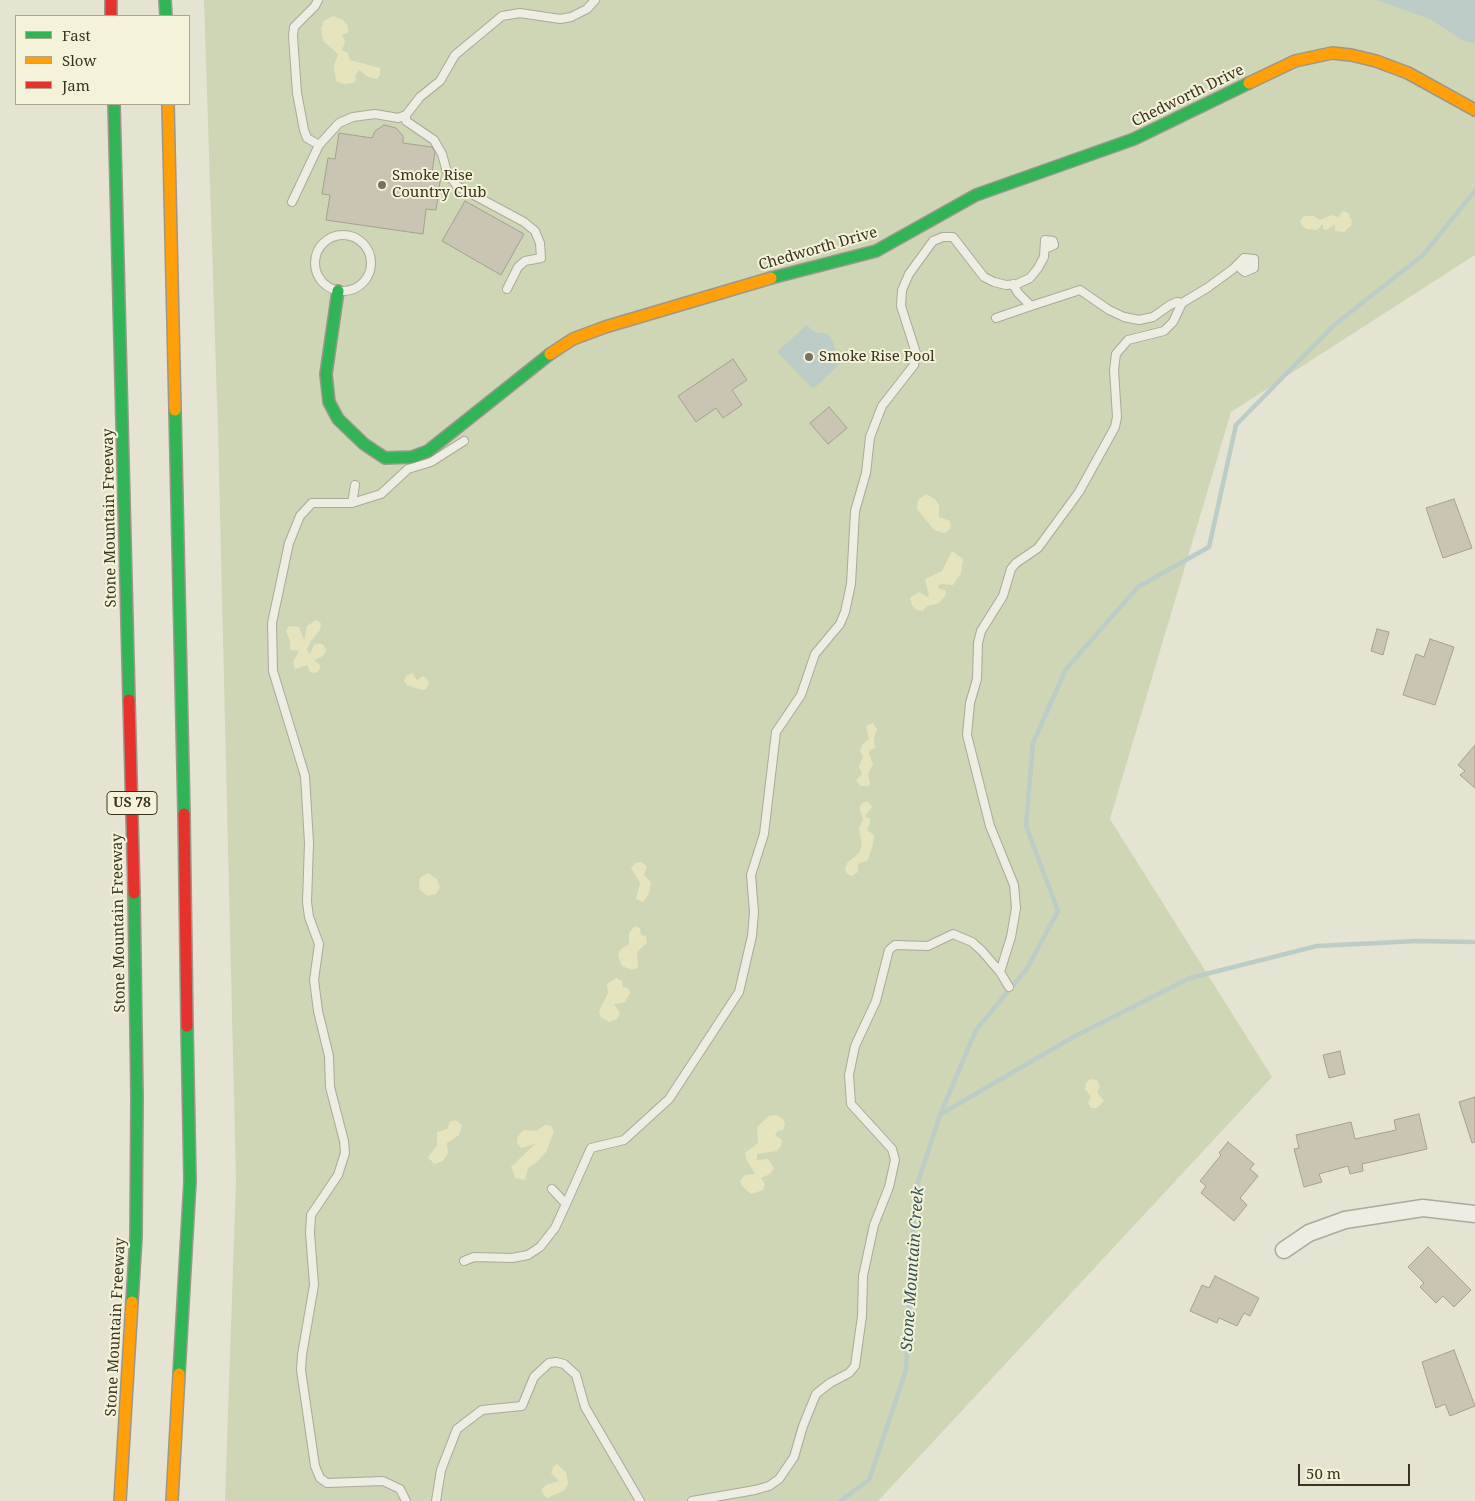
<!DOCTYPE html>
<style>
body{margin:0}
#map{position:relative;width:1475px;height:1501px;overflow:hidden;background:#e5e4d3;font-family:"Noto Serif",serif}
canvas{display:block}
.legend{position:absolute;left:15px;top:15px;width:175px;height:90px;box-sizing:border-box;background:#f4f3da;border:1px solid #aaa690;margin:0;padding:6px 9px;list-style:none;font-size:15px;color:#3a3322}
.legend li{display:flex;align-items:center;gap:10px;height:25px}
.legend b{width:25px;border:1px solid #aaa690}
.scale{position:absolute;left:1298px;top:1464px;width:112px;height:22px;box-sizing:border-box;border:2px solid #3a3322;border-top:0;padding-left:6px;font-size:15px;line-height:18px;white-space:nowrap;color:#3a3322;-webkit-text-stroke:4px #f4f3da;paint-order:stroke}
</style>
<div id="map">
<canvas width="1475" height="1501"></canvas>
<ul class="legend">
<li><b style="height:6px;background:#30b455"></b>Fast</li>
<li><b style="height:6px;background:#ff9f0a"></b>Slow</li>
<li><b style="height:6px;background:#e5322d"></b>Jam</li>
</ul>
<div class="scale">50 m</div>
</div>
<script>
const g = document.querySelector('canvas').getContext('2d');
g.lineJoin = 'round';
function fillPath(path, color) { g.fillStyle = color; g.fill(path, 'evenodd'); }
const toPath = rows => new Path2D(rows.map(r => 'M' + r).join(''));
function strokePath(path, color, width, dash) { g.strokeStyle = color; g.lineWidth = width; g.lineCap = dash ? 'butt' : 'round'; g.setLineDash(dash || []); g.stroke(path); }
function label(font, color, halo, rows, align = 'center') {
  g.font = font + ' "Noto Serif",serif'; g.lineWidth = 4; g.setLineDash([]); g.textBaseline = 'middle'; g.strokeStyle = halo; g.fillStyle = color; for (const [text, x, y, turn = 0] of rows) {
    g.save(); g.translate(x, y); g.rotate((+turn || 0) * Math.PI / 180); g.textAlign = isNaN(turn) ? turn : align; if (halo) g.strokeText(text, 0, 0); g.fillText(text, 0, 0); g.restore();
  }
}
fillPath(toPath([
 [204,0,1475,0,1475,255,1231,412,1110,819,1272,1077,878,1501,225,1501,236,1180,218,431]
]), '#ced6b6');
fillPath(toPath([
 [333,16,343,20,348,26,348,33,342,35,345,42,342,50,348,53,350,60,380,68,380,75,377,79,368,77,359,70,355,76,356,80,353,83,343,84,336,81,334,66,338,54,323,41,321,28,324,21],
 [1343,211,1348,213,1352,221,1351,226,1344,232,1335,231,1335,224,1326,230,1323,229,1323,224,1317,230,1307,229,1302,226,1300,221,1304,216,1314,216,1320,220,1331,215,1338,217],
 [926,494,935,499,939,505,939,517,950,521,951,527,945,533,934,530,917,509,918,500],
 [952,551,963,559,961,573,953,585,941,584,938,586,939,589,945,590,946,595,939,603,927,606,923,611,916,610,912,605,910,598,919,592,927,597,929,596,925,579,942,571],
 [316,620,321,623,320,630,311,641,307,650,310,654,314,645,319,643,324,645,326,651,323,656,314,660,320,665,320,669,316,673,310,672,307,665,295,669,293,662,299,651,290,650,290,641,286,631,289,626,299,627,304,640,307,626],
 [412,673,417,680,423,676,427,679,429,684,426,689,422,690,407,685,404,681,406,676],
 [873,723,877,729,874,738,875,748,870,750,869,754,873,764,868,774,870,784,868,786,860,786,856,780,862,774,859,766,863,757,860,751,862,745,869,739,866,726],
 [864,802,868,802,872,807,865,816,870,819,870,823,867,830,874,835,873,844,868,860,858,864,858,872,852,876,847,874,845,869,847,863,859,853,862,845,859,828,863,819,859,807],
 [641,862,647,866,644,875,651,882,649,893,643,902,636,899,640,883,631,868,635,863],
 [428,873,437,879,440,887,436,894,427,896,419,889,420,878],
 [635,926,640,928,641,935,646,936,647,943,637,952,638,968,632,970,622,966,618,955,620,950,629,944,629,933],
 [616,978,622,981,623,987,628,988,630,993,625,1002,614,1004,620,1013,617,1019,609,1022,601,1017,599,1011,608,993,607,984],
 [1090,1079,1097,1080,1100,1086,1097,1092,1104,1101,1097,1108,1091,1108,1088,1102,1091,1097,1085,1089,1086,1083],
 [776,1115,783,1119,785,1125,783,1130,778,1131,775,1135,782,1140,781,1146,777,1151,757,1154,757,1160,768,1159,774,1168,770,1174,761,1178,765,1184,763,1190,751,1194,742,1186,740,1181,745,1175,755,1174,746,1159,745,1153,758,1143,757,1127,769,1116],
 [456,1120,462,1125,459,1135,447,1143,448,1153,443,1161,434,1164,428,1157,437,1146,437,1132,447,1129,450,1122],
 [545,1125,551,1126,554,1132,546,1152,536,1163,528,1168,525,1180,515,1178,511,1167,535,1144,521,1148,517,1143,518,1136,524,1130,536,1131],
 [557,1464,566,1472,568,1483,565,1490,547,1498,543,1494,542,1489,546,1485,559,1481,551,1473,554,1466]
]), '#e6e4bc');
fillPath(toPath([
 [1376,0,1475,0,1475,43,1464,41,1430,19],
 [807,325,814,332,828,334,834,344,834,355,841,363,813,389,777,352]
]), '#bcccc6');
strokePath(toPath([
 [941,1114,1075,1036,1190,978,1317,946,1417,941,1475,942],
 [840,1501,869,1480,906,1370,915,1191,940,1115,976,1030,1026,970,1058,911,1026,826,1033,743,1066,669,1138,587,1209,547,1236,425,1333,326,1423,255,1475,191]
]), '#bcccc6', 4.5);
const building = toPath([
 [384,125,396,128,403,136,403,143,432,147,435,152,432,173,441,175,436,210,426,209,423,234,326,220,330,195,322,194,328,158,335,159,339,133,372,138,375,131,384,125],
 [465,201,524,234,501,275,442,241,465,201],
 [733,359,747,380,732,390,742,405,723,418,716,408,696,422,678,396,733,359],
 [829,407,847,428,828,444,810,423,829,407],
 [1454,499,1472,548,1443,558,1426,508,1454,499],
 [1377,629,1389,632,1383,655,1371,651,1377,629],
 [1430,639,1454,647,1435,705,1403,695,1416,654,1424,657,1430,639],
 [1475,745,1475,788,1460,775,1465,771,1458,765,1475,745],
 [1340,1051,1345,1074,1329,1078,1323,1055,1340,1051],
 [1475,1097,1475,1142,1472,1143,1459,1102,1475,1097],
 [1419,1114,1427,1149,1362,1164,1363,1171,1350,1174,1348,1166,1319,1174,1322,1182,1304,1187,1294,1149,1299,1148,1296,1135,1351,1122,1355,1139,1396,1130,1394,1120,1419,1114],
 [1228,1142,1254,1164,1250,1169,1258,1176,1240,1198,1247,1205,1234,1221,1201,1193,1206,1186,1200,1181,1221,1155,1219,1153,1228,1142],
 [1428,1247,1471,1290,1454,1307,1443,1296,1436,1303,1420,1287,1424,1283,1408,1267,1428,1247],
 [1215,1276,1259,1298,1250,1316,1244,1313,1237,1326,1219,1318,1217,1323,1190,1311,1202,1285,1209,1288,1215,1276],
 [1454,1350,1475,1406,1450,1416,1445,1404,1436,1408,1422,1362,1454,1350]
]);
fillPath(building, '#c9c4b3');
strokePath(building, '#a6a091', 1);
const lane = toPath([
 [406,115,420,97,440,81,455,55,502,16,520,13,560,19,571,17,587,9,595,0],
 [319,145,339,123,353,117,375,114,398,118,406,115,406,121,434,140,442,154,447,172,457,186,524,222,535,231,540,243,541,258,525,261,518,267,507,289],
 [292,202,319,145,307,138,304,130,297,93,293,36,294,27,315,6,318,0],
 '315 263a28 28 0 1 1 56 0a28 28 0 1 1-56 0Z',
 [1031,306,1080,290,1109,310,1124,317,1139,320,1153,317,1170,305,1177,302,1182,303,1207,288,1233,269,1244,258,1254,259,1254,268,1245,272,1241,269,1241,264,1245,261,1251,261,1252,267,1248,270,1244,267,1247,265],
 [996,318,1031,306,1018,293,1013,284],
 [355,485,352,503,312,503,300,516,289,543,272,623,273,671,305,776,309,843,307,902,309,917,319,944,314,980,318,1011,329,1056,330,1087,344,1141,345,1153,338,1175,311,1215,310,1233,314,1285,302,1355,301,1370,315,1466,320,1478,327,1483,383,1481,400,1489,406,1501],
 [352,503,381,494,408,469,431,462,464,441],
 [1000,972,1011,937,1016,908,1014,885,990,826,967,735,970,703,977,679,978,643,981,631,1003,596,1011,569,1016,563,1038,548,1079,492,1115,427,1117,417,1114,370,1116,354,1128,340,1164,331,1173,322,1182,303],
 [566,1204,591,1148,624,1140,669,1099,739,992,752,936,754,912,751,875,764,834,776,732,801,695,815,654,840,624,845,612,851,584,855,511,866,473,870,437,882,406,914,365,916,353,901,306,902,290,909,274,933,241,943,237,953,237,984,277,994,282,1006,285,1017,284,1030,278,1038,268,1044,257,1045,240,1053,241,1054,245,1047,248,1047,242,1050,241,1050,244],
 [464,1261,474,1257,512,1258,528,1255,540,1247,555,1228,566,1204,552,1189],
 [436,1501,441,1470,457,1429,482,1410,522,1406,534,1377,549,1363,556,1362,564,1364,576,1375,585,1407,640,1501],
 [692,1501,755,1490,769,1486,779,1479,794,1457,803,1426,816,1394,830,1383,849,1373,855,1366,862,1316,863,1276,874,1225,889,1187,895,1160,892,1149,851,1104,849,1075,855,1046,876,1001,889,950,895,945,928,946,953,934,972,942,982,951,1000,972,1009,987]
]);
const street = toPath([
 [1284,1250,1309,1233,1345,1220,1423,1208,1475,1214]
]);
const fast = toPath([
 [165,0,166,16],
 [114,104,129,700],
 [771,278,876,251,976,195,1134,139,1249,83],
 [338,291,326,374,329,402,338,419,364,444,385,458,412,457,428,451,550,354],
 [175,410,184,814],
 [132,1302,136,1237,137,1097,134,893],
 [179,1374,190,1181,187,1026]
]);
const slow = toPath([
 [1249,83,1295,61,1332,53,1351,55,1376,61,1408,73,1475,110],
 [168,104,175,410],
 [550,354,573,339,605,327,771,278],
 [120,1501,132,1302],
 [172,1501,179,1374]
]);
const jam = toPath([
 [111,0,111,16],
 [129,700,134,893],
 [184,814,187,1026]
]);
strokePath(lane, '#aba99b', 10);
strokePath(street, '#aba99b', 19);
strokePath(fast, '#9b988a', 14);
strokePath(slow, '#9b988a', 14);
strokePath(jam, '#9b988a', 14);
strokePath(lane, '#eeede3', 8);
strokePath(street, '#eeede3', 16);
strokePath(fast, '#30b455', 11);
strokePath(slow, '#ff9f0a', 11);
strokePath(jam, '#e5322d', 11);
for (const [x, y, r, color] of [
 [382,185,5,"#767160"],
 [809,357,5,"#767160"]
]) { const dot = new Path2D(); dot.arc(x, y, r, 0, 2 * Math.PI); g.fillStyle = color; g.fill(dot); strokePath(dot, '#f4f3da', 2); }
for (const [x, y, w] of [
 [132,803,50]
]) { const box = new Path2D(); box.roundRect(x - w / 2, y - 11.5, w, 23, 4); g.fillStyle = '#f4f3da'; g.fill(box); strokePath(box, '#3a3322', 1); }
label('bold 14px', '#3a3322', null, [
 ["US 78",132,803]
]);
label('15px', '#3a3322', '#f4f3da', [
 ["Chedworth Drive",1188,96,-26],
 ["Chedworth Drive",818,249,-16],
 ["Stone Mountain Freeway",110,518,-91],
 ["Stone Mountain Freeway",119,923,-91],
 ["Stone Mountain Freeway",116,1327,-87]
]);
label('15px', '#3a3322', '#f4f3da', [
 ["Smoke Rise",392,176],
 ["Country Club",392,193],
 ["Smoke Rise Pool",819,357]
], 'left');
label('italic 16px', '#325359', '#f4f3da', [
 ["Stone Mountain Creek",913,1269,-86]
]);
</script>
